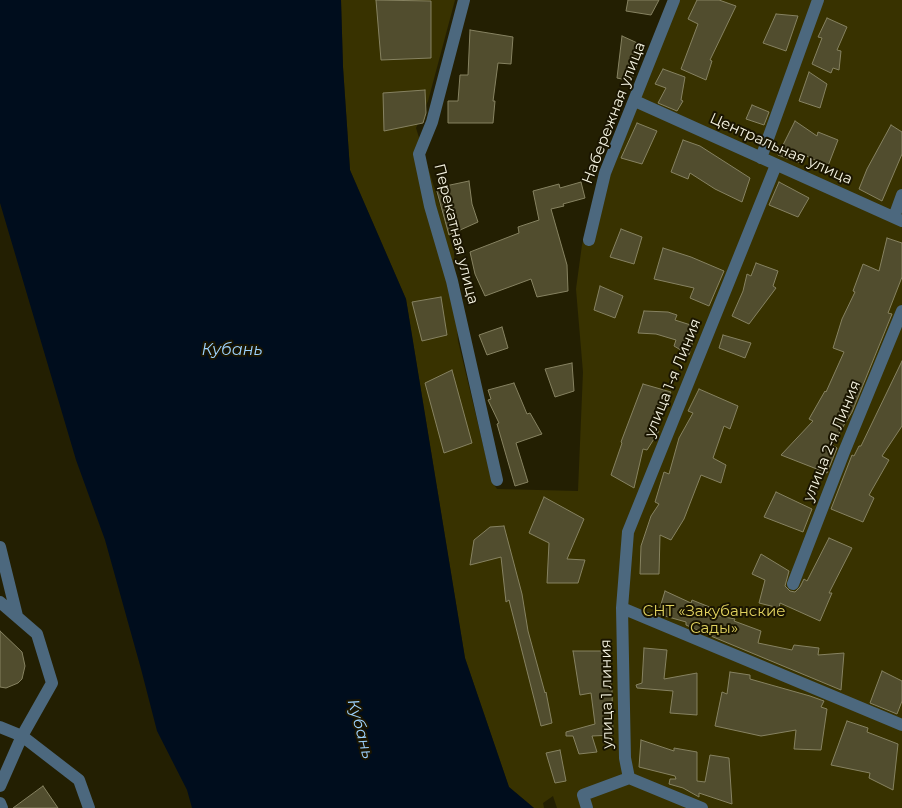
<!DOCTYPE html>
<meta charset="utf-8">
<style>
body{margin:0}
canvas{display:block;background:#231f02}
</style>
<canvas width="902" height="808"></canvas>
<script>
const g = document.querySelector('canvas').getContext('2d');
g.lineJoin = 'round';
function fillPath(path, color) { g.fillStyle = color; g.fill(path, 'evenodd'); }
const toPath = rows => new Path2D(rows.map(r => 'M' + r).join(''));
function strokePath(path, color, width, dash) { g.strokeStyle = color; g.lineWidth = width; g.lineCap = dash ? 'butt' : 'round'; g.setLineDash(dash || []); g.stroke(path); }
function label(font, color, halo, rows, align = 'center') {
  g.font = font + ' Montserrat,sans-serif'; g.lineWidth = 4; g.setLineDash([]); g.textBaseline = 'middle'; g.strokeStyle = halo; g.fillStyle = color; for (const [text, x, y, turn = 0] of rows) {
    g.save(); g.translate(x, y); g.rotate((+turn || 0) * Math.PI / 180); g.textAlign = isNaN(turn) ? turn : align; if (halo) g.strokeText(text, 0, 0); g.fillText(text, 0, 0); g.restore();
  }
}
fillPath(toPath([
 [341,0,455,0,428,101,416,128,454,252,455,296,458,341,492,482,497,489,578,491,583,372,576,289,582,245,602,172,670,0,902,0,902,808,557,808,553,796,543,803,544,808,534,808,509,787,465,658,406,299,350,170,343,67]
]), '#383200');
fillPath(toPath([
 [0,0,341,0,343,67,350,170,406,299,465,658,509,787,534,808,192,808,187,790,157,731,141,669,105,540,76,460,0,203]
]), '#000d1d');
const building = toPath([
 [376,0,431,1,431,58,381,60,376,0],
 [628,0,659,0,651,15,626,11,628,0],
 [697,0,719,0,736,6,710,60,712,61,706,80,681,69,698,24,688,19,697,0],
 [776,14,798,16,786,51,763,43,776,14],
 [827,18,847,27,837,50,841,51,839,70,833,68,831,73,812,64,822,38,818,37,827,18],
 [470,30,513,37,511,64,498,63,493,101,495,101,493,123,448,123,448,101,458,101,460,75,468,75,470,30],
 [622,36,644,46,631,81,617,78,622,36],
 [663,69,685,77,681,100,683,101,677,111,658,103,666,88,655,84,663,69],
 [809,72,827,84,820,108,799,101,809,72],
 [425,90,426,113,423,123,384,131,383,93,425,90],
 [752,105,769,112,764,125,746,119,752,105],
 [795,121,817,136,818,132,838,140,828,166,804,155,801,163,778,155,795,121],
 [637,123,657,131,642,164,621,158,637,123],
 [891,125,902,132,902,154,882,201,859,189,867,169,891,125],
 [683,140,700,146,750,178,742,202,715,189,690,173,688,179,671,172,683,140],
 [469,181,472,204,478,222,449,235,436,188,469,181],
 [581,182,585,198,563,204,564,206,551,209,567,265,568,291,537,297,531,279,485,296,475,274,470,252,519,233,518,227,539,220,533,191,559,184,560,188,581,182],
 [779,182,809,198,798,217,769,205,779,182],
 [621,229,642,237,634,264,610,257,621,229],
 [887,238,902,243,902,277,888,313,892,314,852,412,832,445,837,448,827,473,781,455,813,421,809,419,825,391,826,392,844,352,833,348,842,319,855,292,853,291,863,264,879,271,887,238],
 [663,248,691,257,724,271,709,306,690,298,694,288,654,279,663,248],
 [756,263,778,271,773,286,776,288,749,324,732,316,743,291,747,274,751,276,756,263],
 [600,286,623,296,615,318,594,310,600,286],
 [441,297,447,335,422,341,412,302,441,297],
 [644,311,668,312,677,315,675,320,697,327,689,355,674,346,676,340,656,334,638,333,644,311],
 [502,327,508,348,487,355,479,335,502,327],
 [723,335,751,343,745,358,719,348,723,335],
 [902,361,902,426,882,456,889,460,869,495,874,498,863,522,831,509,852,455,854,456,859,446,861,446,902,361],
 [572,363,574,391,555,397,545,369,572,363],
 [452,370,472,443,444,453,425,383,452,370],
 [514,383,527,414,530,413,542,434,516,443,528,482,515,486,497,424,499,423,488,400,491,399,488,390,514,383],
 [643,384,671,392,651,427,659,431,647,450,643,449,634,488,611,475,622,443,621,442,643,384],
 [699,389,738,406,730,429,724,426,713,458,726,465,721,483,701,475,684,519,671,540,660,535,659,574,640,574,641,546,651,516,659,504,655,502,664,472,669,474,679,438,693,413,688,411,699,389],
 [776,492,812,509,803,532,764,517,776,492],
 [544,497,584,519,567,559,585,560,578,583,547,583,549,543,529,533,544,497],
 [504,526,522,594,528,631,545,693,546,692,552,723,541,726,509,600,506,602,501,557,470,565,474,540,490,527,504,526],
 [829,538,852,548,829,593,832,593,820,621,780,603,779,608,759,603,765,580,752,574,761,554,789,571,785,586,790,591,795,592,800,587,804,579,807,581,829,538],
 [665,591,691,603,692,600,717,610,714,615,735,619,734,621,761,631,758,643,792,650,794,645,819,648,818,655,844,653,841,690,706,634,686,625,686,622,658,614,665,591],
 [0,631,22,652,25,666,22,679,18,683,6,688,0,687,0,631],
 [644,648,667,650,664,679,697,673,697,715,670,713,673,691,637,688,636,685,642,683,644,648],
 [573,651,607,651,612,691,613,735,592,736,597,752,579,754,573,736,566,736,566,732,595,724,591,693,580,695,573,651],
 [882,671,902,681,902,701,897,714,870,703,882,671],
 [730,672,750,675,750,679,810,696,824,701,821,707,827,709,821,750,794,749,796,730,761,736,715,726,722,692,727,694,730,672],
 [847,721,868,728,867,732,898,744,893,790,869,778,870,773,831,765,847,721],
 [641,740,674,751,674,748,697,752,697,781,705,782,710,755,729,758,732,804,699,793,699,797,683,788,669,784,670,779,676,779,675,776,639,767,641,740],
 [560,750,566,781,555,783,546,753,560,750],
 [43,786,58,808,13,808,43,786]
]);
fillPath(building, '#514d2e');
strokePath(building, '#868261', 1);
strokePath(toPath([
 [464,0,432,122,419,154,430,206,452,281,497,480],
 [635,101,902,221],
 [761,158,818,0],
 [894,217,902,195],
 [589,240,605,173,674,0],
 [0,547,17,616],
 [793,584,844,452,902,311],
 [0,602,37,634,52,683,22,736,0,786],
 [622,608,902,725],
 [0,727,22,736,79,780,89,808],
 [629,778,625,758,622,608,628,532,776,165],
 [629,778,702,808],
 [0,803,2,808],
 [587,808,583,795,629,778]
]), '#4c687e', 12);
label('15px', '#f6f4e2', '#1a1500', [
 ["Набережная улица",614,113,-69],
 ["Центральная улица",781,149,24],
 ["Перекатная улица",456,234,76],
 ["улица 1-я Линия",673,378,-68],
 ["улица 2-я Линия",832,441,-68],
 ["улица 1 линия",607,694,-91]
]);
label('15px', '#e2d35f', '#1a1500', [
 ["СНТ «Закубанские",714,612],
 ["Сады»",714,629]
]);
label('italic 16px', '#9ed3ff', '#1a1500', [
 ["Кубань",232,350],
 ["Кубань",360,729,75]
]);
</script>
